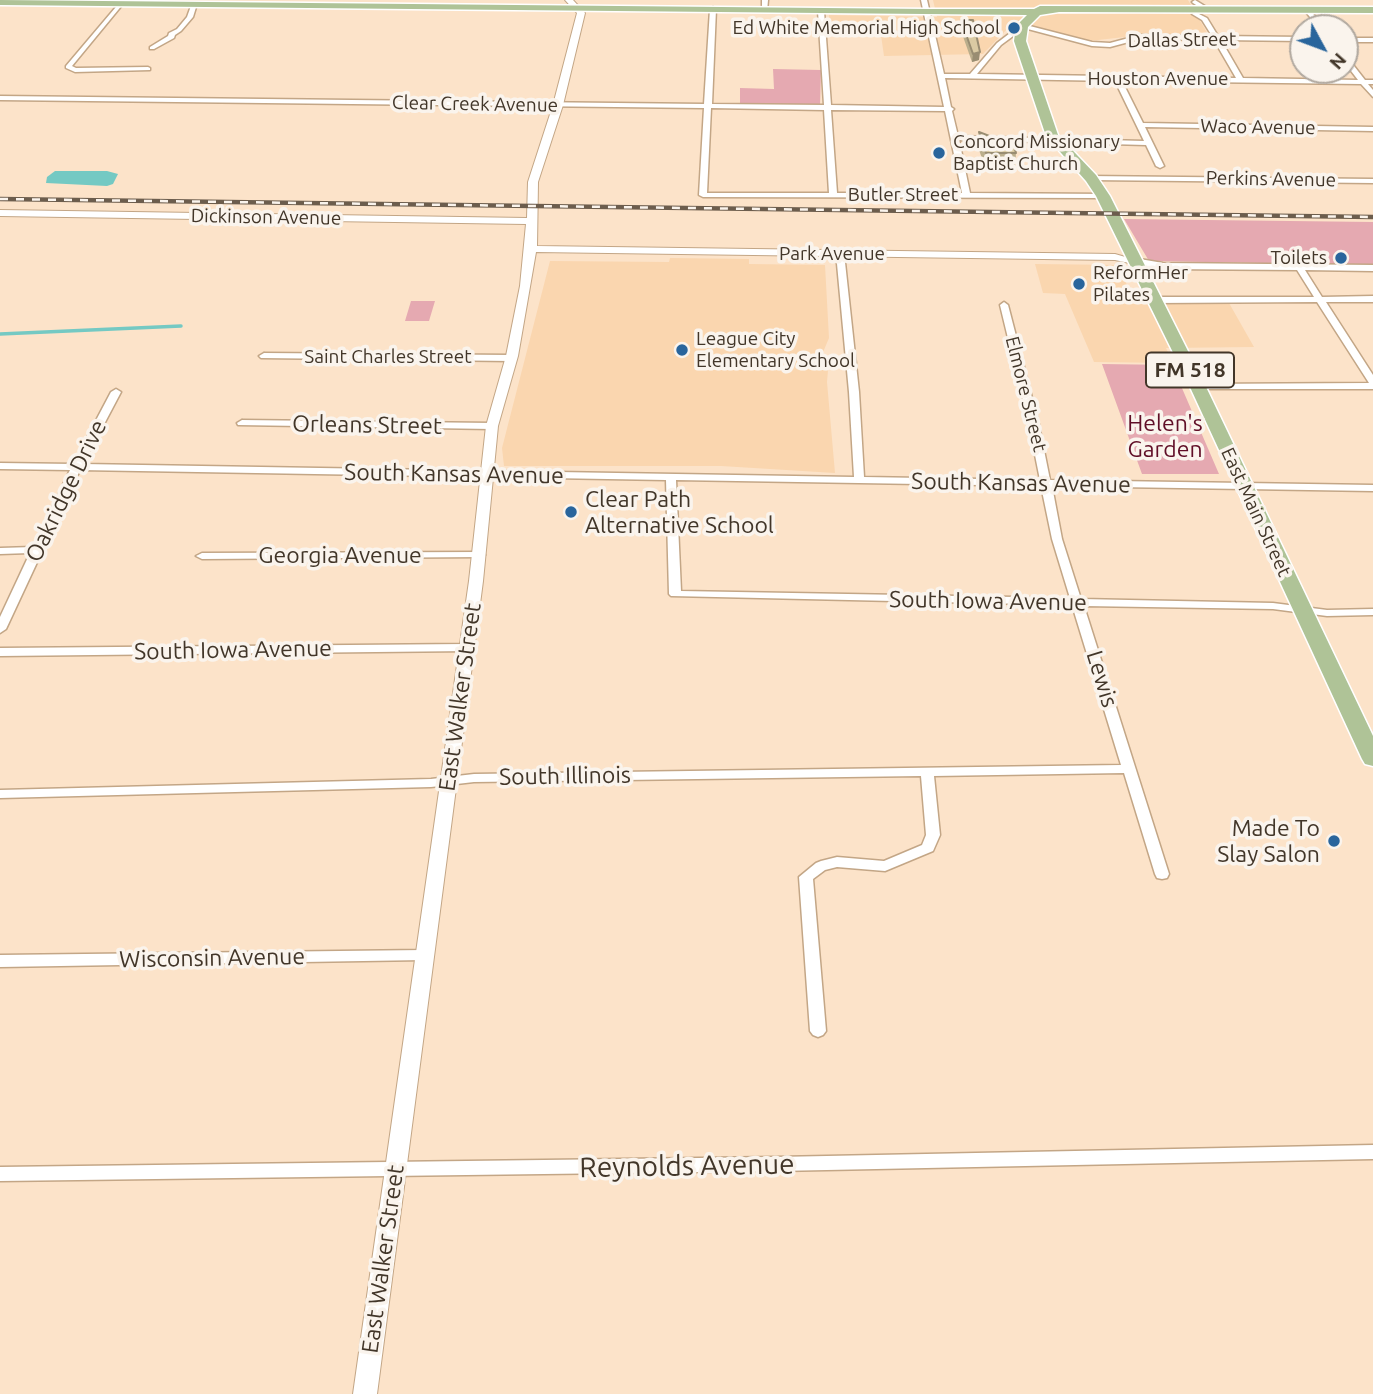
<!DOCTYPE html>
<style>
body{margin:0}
#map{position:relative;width:1373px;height:1394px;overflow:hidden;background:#fce3c9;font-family:Ubuntu,sans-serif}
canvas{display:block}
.north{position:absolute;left:1289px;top:14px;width:70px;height:70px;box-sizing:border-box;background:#faf4ed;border:2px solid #b0a89f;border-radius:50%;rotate:131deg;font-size:19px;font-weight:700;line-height:28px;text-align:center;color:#423629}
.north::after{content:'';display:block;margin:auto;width:24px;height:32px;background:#29659c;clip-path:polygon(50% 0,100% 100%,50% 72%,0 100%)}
</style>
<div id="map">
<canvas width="1373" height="1394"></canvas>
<div class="north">N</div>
</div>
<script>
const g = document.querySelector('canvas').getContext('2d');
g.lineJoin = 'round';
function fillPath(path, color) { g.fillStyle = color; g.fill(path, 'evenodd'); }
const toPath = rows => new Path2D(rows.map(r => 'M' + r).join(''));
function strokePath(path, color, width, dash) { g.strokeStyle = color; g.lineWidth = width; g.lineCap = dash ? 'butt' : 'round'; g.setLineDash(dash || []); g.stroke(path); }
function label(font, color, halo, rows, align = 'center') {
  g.font = font + ' Ubuntu,sans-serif'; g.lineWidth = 7; g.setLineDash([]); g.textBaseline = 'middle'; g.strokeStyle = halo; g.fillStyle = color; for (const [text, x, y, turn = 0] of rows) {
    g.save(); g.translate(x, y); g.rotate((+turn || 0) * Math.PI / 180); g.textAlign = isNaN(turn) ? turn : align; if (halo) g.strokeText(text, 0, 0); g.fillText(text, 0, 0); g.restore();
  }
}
fillPath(toPath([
 [933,0,1188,0,1209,36,1125,37,1089,41,1036,27,1011,25,983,54,884,56,881,35,830,34,829,15,937,17],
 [670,258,749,259,749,264,825,265,829,338,821,357,829,359,827,382,835,473,721,466,504,466,502,448,550,261,669,262],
 [1035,264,1118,265,1135,303,1229,303,1254,347,1166,348,1173,363,1094,362,1065,294,1043,293]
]), '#fad6af');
fillPath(toPath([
 [773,69,821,70,820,106,740,105,740,88,774,89],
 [1124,219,1373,222,1373,265,1149,261],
 [411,301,435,301,429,321,405,321],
 [1102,364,1172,365,1219,474,1142,474]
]), '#e5a9b1');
fillPath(toPath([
 [55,171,107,171,118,174,113,184,107,186,46,183,47,177]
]), '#74c9c3');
strokePath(toPath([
 [0,334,181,326]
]), '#74c9c3', 3.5);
const minor = toPath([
 [762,0,768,0,767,11,762,10,762,0],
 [921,0,927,0,944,74,970,74,997,43,1022,24,1092,42,1110,43,1140,35,1212,36,1202,20,1192,14,1195,12,1207,18,1218,36,1303,37,1303,41,1221,40,1243,78,1358,80,1345,63,1345,56,1347,57,1365,80,1373,80,1373,84,1368,84,1373,90,1373,97,1361,84,1122,81,1143,123,1373,127,1373,131,1145,127,1164,166,1160,168,1156,166,1146,145,959,140,970,193,1106,194,1107,196,1103,198,703,197,699,195,704,108,0,100,0,96,704,104,710,9,713,7,716,9,712,104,824,105,818,11,821,9,824,11,831,105,944,107,921,0],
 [1024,28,1092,46,1110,47,1140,39,1214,40,1236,78,977,74,1001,45,1024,28],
 [945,78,1115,81,1144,141,958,136,952,111,954,109,951,107,945,78],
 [711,108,824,110,829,193,707,193,711,108],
 [831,110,945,111,962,193,837,193,831,110],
 [1195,0,1208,8,1208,10,1204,10,1193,3,1192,2,1195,0],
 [121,1,123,2,123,4,72,66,76,68,148,67,150,68,150,70,75,72,66,68,66,66,121,1],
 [192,3,197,4,193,17,181,31,175,35,174,38,154,49,150,49,150,47,168,36,169,33,177,29,187,17,192,3],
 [1305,9,1309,9,1325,28,1319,28,1305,11,1305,9],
 [1345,38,1373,38,1373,42,1345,42,1345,38],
 [1088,176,1373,179,1373,183,1091,180,1087,178,1088,176],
 [840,250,844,253,859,392,864,477,1040,480,1029,425,1000,305,1004,302,1008,305,1039,425,1050,480,1373,485,1373,491,1052,486,1062,539,1081,599,1273,603,1327,610,1373,609,1373,615,1327,616,1273,609,1084,606,1169,874,1167,878,1162,879,1157,878,1155,874,1124,773,934,776,940,835,933,851,885,871,837,867,825,870,813,879,826,1031,823,1035,818,1037,813,1035,810,1031,799,877,816,863,821,861,837,857,884,861,922,845,926,835,921,776,474,782,431,787,0,798,0,790,431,779,474,774,1121,765,1072,605,671,596,669,594,666,480,80,470,6,629,0,633,0,617,30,553,0,554,0,548,33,547,70,470,0,469,0,463,73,464,111,392,116,389,121,392,83,464,854,477,849,392,836,253,840,250],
 [676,480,1041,486,1052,539,1070,598,681,591,676,480],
 [1134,258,1163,263,1373,265,1373,271,1305,270,1322,297,1373,296,1373,302,1326,302,1373,375,1373,389,1195,389,1193,387,1198,384,1369,383,1317,302,1154,303,1150,300,1154,297,1314,297,1297,270,1163,269,1131,263,1131,259,1134,258],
 [264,353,511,355,516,358,511,361,261,358,259,356,264,353],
 [242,420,492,423,497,426,492,429,238,425,237,423,242,420],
 [479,552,485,555,483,557,202,559,196,556,202,553,479,552],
 [466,644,470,645,472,648,470,651,0,656,0,648,466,644],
 [424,950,429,951,431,955,429,959,424,960,0,967,0,955,424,950],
 [1373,1145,1373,1159,777,1171,0,1181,0,1167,777,1157,1373,1145]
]);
const tertiary = toPath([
 [565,0,573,0,585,13,563,105,538,182,537,246,1115,254,1139,261,1134,264,1115,260,536,252,518,356,498,426,483,581,377,1394,353,1394,469,581,486,426,506,356,520,286,526,224,0,216,0,210,527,218,528,182,553,105,577,13,565,0]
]);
const primary = toPath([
 [0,0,927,9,1034,9,1040,6,1373,7,1373,13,1059,12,1040,15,1028,27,1026,41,1058,135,1096,175,1110,196,1206,387,1373,736,1373,766,1365,764,1362,759,1190,387,1096,196,1086,181,1046,136,1014,41,1016,26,1027,15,0,5,0,0]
]);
strokePath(minor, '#c3a686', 3);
strokePath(tertiary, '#c3a686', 2);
strokePath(primary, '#fff', 3);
fillPath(minor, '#fff');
fillPath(tertiary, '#fff');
fillPath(primary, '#afc397');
const rail = toPath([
 [0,199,1373,217]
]);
strokePath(rail, '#6c5d4d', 4.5);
strokePath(rail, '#faf4ed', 2.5, [8]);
fillPath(toPath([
 [961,20,979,60,972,62,960,28],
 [979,132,1016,153,1015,166,985,166,977,145]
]), '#bbae8c');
fillPath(toPath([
 [980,52,979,60,972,62,973,54]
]), '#998d72');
const building = toPath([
 [961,20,973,20,980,52,973,54,961,20],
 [979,132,997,139,1012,139,1016,153,986,153,979,132]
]);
fillPath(building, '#dacaa3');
strokePath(building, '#998d72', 2);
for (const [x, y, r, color] of [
 [1014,28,7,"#29659c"],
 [939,153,7,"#29659c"],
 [1341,258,7,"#29659c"],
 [1079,284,7,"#29659c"],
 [682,350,7,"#29659c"],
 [571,512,7,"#29659c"],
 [1334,841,7,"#29659c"]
]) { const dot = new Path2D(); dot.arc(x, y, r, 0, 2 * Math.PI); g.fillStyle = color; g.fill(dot); strokePath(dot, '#faf4ed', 2.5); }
label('19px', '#423629', '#faf4ed', [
 ["Ed White Memorial High School",1000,28,"right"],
 ["Concord Missionary",953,142],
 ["Baptist Church",953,164],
 ["Toilets",1327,258,"right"],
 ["ReformHer",1093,273],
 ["Pilates",1093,295],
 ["League City",696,339],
 ["Elementary School",696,361]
], 'left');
label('19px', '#423629', '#faf4ed', [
 ["Dallas Street",1182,40,-1],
 ["Houston Avenue",1158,79],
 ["Clear Creek Avenue",475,104,1],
 ["Waco Avenue",1258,127,1],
 ["Perkins Avenue",1271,179,1],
 ["Butler Street",903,195],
 ["Dickinson Avenue",266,217,1],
 ["Park Avenue",832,254],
 ["Saint Charles Street",388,357],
 ["Elmore Street",1026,394,76],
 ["East Main Street",1256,512,65]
]);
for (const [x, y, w] of [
 [1190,370,88]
]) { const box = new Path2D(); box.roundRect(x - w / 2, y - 17.5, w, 35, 5); g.fillStyle = '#faf4ed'; g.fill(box); strokePath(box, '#423629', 2); }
label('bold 21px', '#423629', null, [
 ["FM 518",1190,370]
]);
label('23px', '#600e27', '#faf4ed', [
 ["Helen's",1165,423],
 ["Garden",1165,449]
]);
label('23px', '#423629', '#faf4ed', [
 ["Orleans Street",367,425,1],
 ["South Kansas Avenue",454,474,1],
 ["South Kansas Avenue",1021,483,1],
 ["Oakridge Drive",66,491,-64],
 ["Georgia Avenue",340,555],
 ["South Iowa Avenue",988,601,1],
 ["South Iowa Avenue",233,650,-1],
 ["Lewis",1102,679,73],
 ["East Walker Street",460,697,-82],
 ["South Illinois",565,776,-1],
 ["Wisconsin Avenue",212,958,-1],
 ["East Walker Street",383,1259,-82]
]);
label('23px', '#423629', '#faf4ed', [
 ["Clear Path",585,499],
 ["Alternative School",585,525],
 ["Made To",1320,828,"right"],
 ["Slay Salon",1320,854,"right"]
], 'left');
label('28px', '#423629', '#faf4ed', [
 ["Reynolds Avenue",687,1166,-1]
]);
</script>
